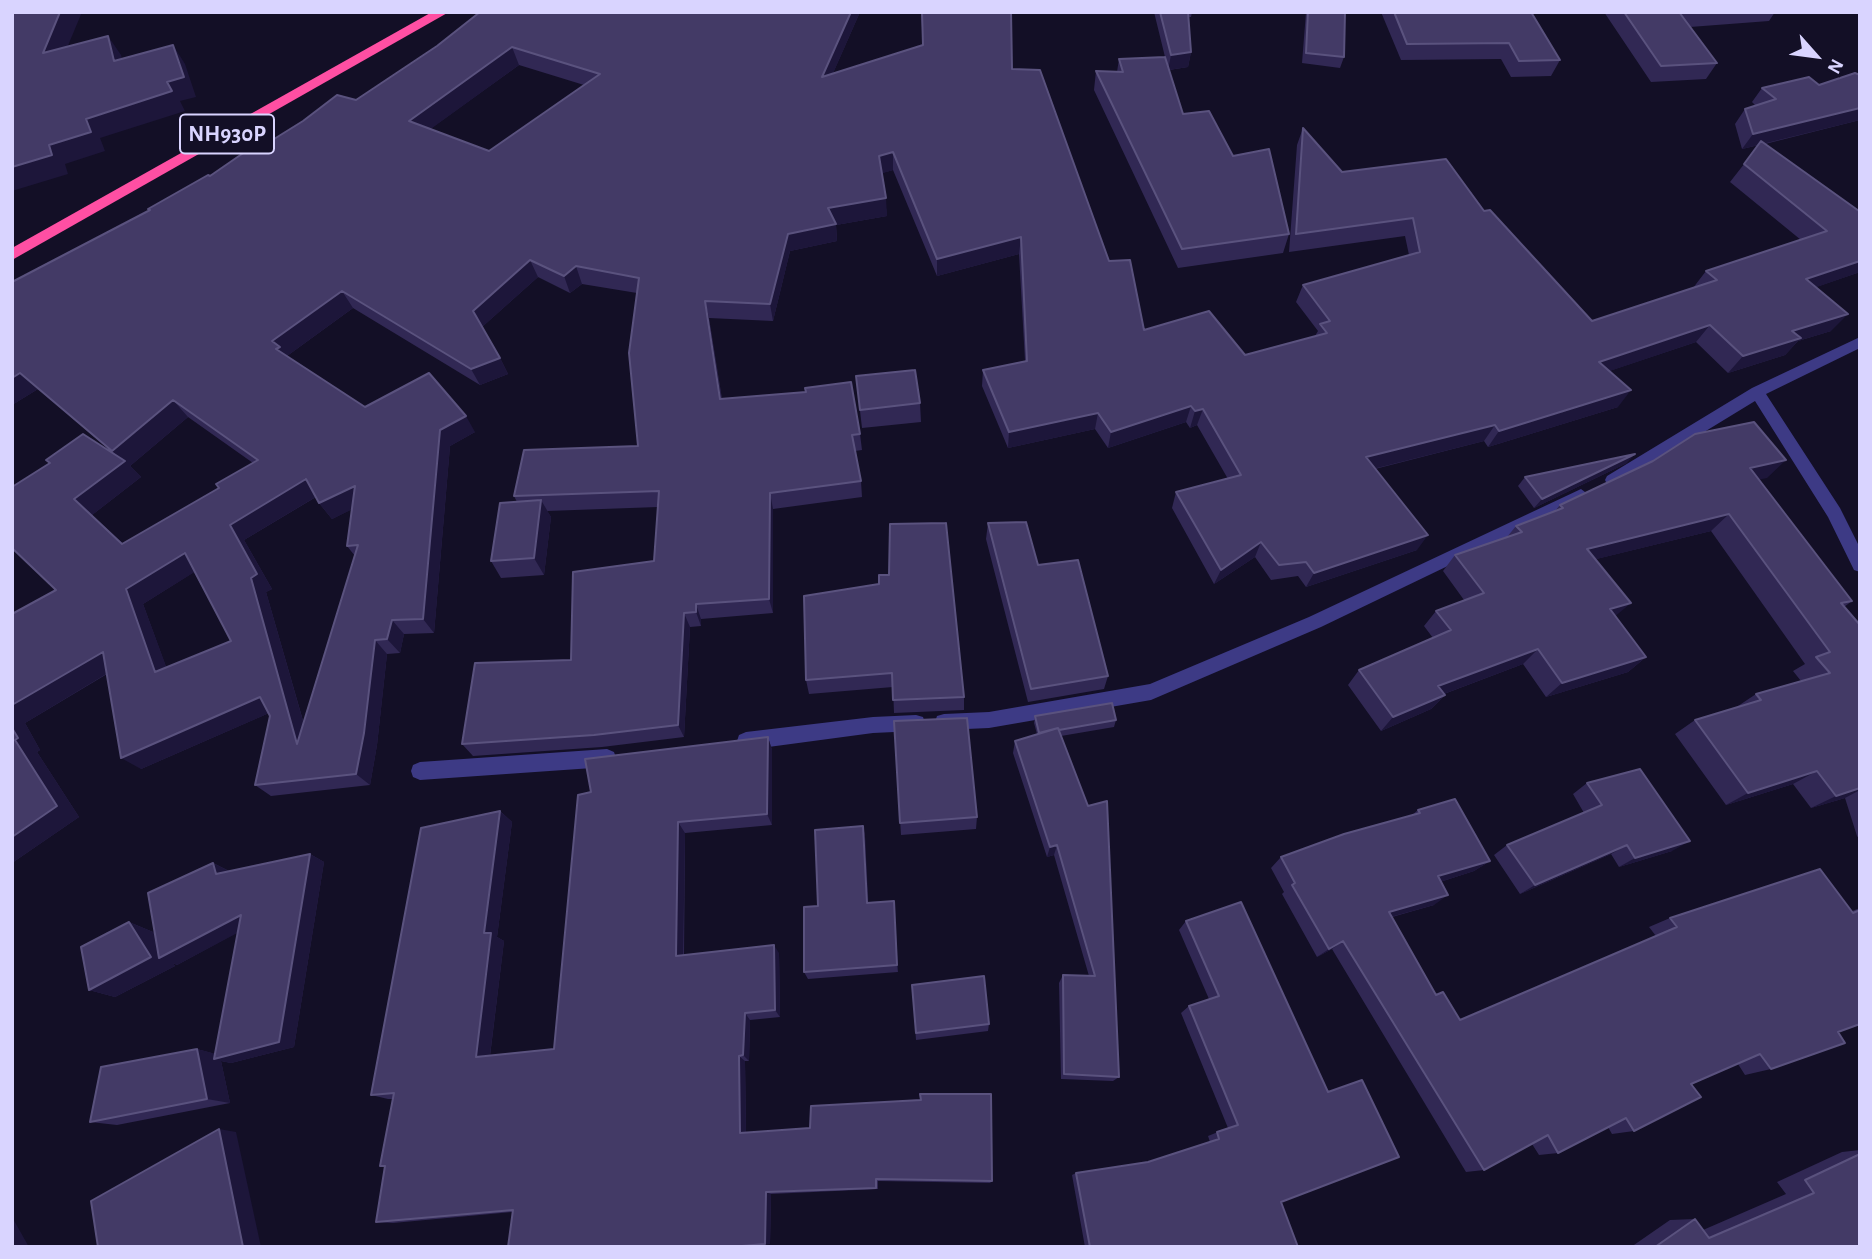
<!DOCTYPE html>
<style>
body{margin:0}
#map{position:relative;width:1872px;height:1259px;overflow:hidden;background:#130f26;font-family:"Alegreya Sans",sans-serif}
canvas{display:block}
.frame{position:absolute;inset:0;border:14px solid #d9d4ff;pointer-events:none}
.north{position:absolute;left:1781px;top:21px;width:70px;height:70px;-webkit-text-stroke:5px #130f26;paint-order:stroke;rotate:118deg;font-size:19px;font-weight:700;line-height:28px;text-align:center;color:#d9d4ff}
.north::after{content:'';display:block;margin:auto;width:24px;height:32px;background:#d9d4ff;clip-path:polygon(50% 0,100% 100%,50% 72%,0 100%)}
</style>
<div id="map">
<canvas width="1872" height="1259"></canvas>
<div class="frame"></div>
<div class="north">N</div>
</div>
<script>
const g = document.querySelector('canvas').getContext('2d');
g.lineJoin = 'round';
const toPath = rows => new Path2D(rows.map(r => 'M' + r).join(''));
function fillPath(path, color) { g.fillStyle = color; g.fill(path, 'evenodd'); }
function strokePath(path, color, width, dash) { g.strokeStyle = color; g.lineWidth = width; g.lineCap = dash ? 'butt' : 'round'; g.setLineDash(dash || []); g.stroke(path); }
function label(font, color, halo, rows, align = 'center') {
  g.font = font + ' "Alegreya Sans",sans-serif'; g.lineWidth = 5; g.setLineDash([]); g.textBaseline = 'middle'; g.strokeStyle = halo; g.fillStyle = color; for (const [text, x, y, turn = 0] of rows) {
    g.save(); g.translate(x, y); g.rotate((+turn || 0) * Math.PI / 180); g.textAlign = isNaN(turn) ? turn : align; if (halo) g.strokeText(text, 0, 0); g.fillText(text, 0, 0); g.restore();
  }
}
fillPath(toPath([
 [1860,337,1860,348,1766,394,1840,508,1860,548,1860,572,1854,570,1828,517,1755,401,1619,484,1607,484,1605,480,1607,476,1752,388,1860,337],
 [1581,489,1589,495,1587,499,1321,627,1151,700,989,728,944,730,937,728,935,722,937,716,944,714,989,712,1150,684,1309,617,1581,489],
 [916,715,923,717,925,723,923,729,916,731,873,733,746,750,739,747,737,741,739,735,746,732,873,717,916,715],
 [607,749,614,752,616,758,614,764,607,767,420,780,413,777,411,771,413,765,420,762,607,749]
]), '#3d3a85');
fillPath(toPath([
 [432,12,449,12,12,260,12,248,432,12]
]), '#ff4fa3');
fillPath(toPath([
 [860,12,833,73,923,45,921,12,1011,12,1012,69,1144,330,1245,355,1315,336,1318,331,1296,302,1303,285,1409,255,1405,236,1289,252,1297,145,1303,128,1342,172,1484,211,1592,321,1693,288,1706,271,1801,240,1730,182,1759,145,1742,149,1735,124,1745,109,1756,106,1752,102,1762,88,1860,120,1765,144,1859,211,1860,211,1860,272,1816,287,1831,331,1798,341,1785,355,1728,373,1696,342,1609,371,1618,407,1488,447,1484,441,1375,469,1417,550,1306,587,1298,576,1271,580,1255,557,1214,584,1172,508,1176,492,1228,479,1197,425,1190,428,1186,422,1108,448,1095,429,1008,448,982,386,983,370,1025,361,1019,254,937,276,893,170,882,173,887,216,836,225,837,241,790,251,773,321,709,318,722,399,860,434,862,450,855,451,861,481,862,497,773,509,773,613,701,619,701,626,690,627,684,737,602,747,473,756,462,744,571,660,654,561,658,507,547,511,551,517,544,575,501,578,491,561,517,502,514,496,638,446,637,293,582,284,570,293,538,277,482,327,500,358,508,374,480,385,353,308,287,356,365,407,475,432,450,446,434,633,404,634,400,653,387,654,377,745,370,785,271,796,255,785,270,716,269,713,141,769,107,674,25,723,40,750,37,752,79,817,12,863,12,614,56,590,112,452,38,389,12,405,12,282,149,211,258,149,356,100,437,46],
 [519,65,584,85,489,151,430,129],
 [188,417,253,463,219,488,123,544,92,515,141,477,130,466],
 [316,497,319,503,332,519,352,509,347,546,355,556,304,724,266,592,272,589,244,540],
 [194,572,231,641,166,667,143,604],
 [1154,12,1192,12,1191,17,1188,17,1191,52,1188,67,1169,70,1183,114,1233,156,1289,234,1283,253,1178,268,1094,90,1096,71,1117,72,1119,59,1165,57],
 [1306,12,1345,12,1344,57,1340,68,1302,63],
 [1381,12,1531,12,1560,60,1551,76,1511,77,1501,59,1401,60],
 [1604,12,1775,12,1769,21,1690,27,1717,63,1706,79,1651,82],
 [856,376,920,403,921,422,862,428],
 [1627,463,1534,508,1518,486,1525,477],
 [1767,478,1759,479,1852,601,1844,607,1860,625,1860,840,1857,836,1845,798,1811,808,1793,784,1726,805,1675,734,1695,720,1735,708,1756,694,1801,681,1793,671,1805,664,1711,531,1596,559,1615,617,1646,657,1628,672,1546,697,1523,664,1444,694,1445,695,1431,709,1381,731,1348,685,1359,670,1433,638,1424,626,1436,611,1464,600,1443,571,1455,555,1507,537,1516,526,1555,511,1560,505],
 [988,523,1038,565,1108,676,1104,689,1028,702,986,539],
 [804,596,964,697,964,710,894,713,893,687,809,694,806,680],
 [1035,716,1116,720,1114,727,1061,736,1119,1077,1113,1081,1061,1079,1059,983,1063,975,1089,976,1054,855,1047,857,1013,753,1015,741,1037,734,1034,723],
 [894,721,977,817,976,829,901,835],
 [768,737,772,750,772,825,685,833,684,955,779,953,780,1017,750,1020,749,1061,745,1061,746,1133,992,1181,990,1183,878,1181,878,1189,771,1194,770,1244,735,1247,512,1212,393,1223,376,1222,385,1167,380,1166,393,1099,388,1099,371,1095,500,811,512,822,497,937,504,941,490,1056,554,1049,591,792],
 [1587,783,1672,851,1619,867,1611,854,1520,894,1494,855,1507,845,1584,813,1573,794],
 [1418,810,1490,861,1474,871,1440,882,1434,905,1392,917,1436,995,1460,1020,1656,936,1649,927,1670,918,1852,911,1860,908,1860,1024,1838,1032,1771,1069,1745,1075,1738,1064,1691,1084,1634,1131,1612,1134,1608,1127,1558,1153,1539,1155,1532,1144,1484,1170,1466,1172,1332,949,1317,957,1282,894,1284,892,1271,868,1281,857,1412,815],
 [863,826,865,836,868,902,894,901,898,972,808,979,804,972,818,906],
 [310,854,324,862,294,1047,231,1063,221,1061,230,1103,117,1125,90,1122,197,1049,215,1054,238,932,177,965,173,963,175,966,115,997,89,990,129,922,153,932,155,936,213,863,229,871],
 [1241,902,1281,1202,1298,1247,1085,1247,1072,1175,1076,1173,1148,1162,1210,1142,1208,1136,1228,1128,1181,1013,1189,1006,1209,999,1179,930,1186,921],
 [912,985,989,1024,988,1031,916,1040],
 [1860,1150,1860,1247,1631,1247,1670,1220,1695,1219,1703,1230,1786,1194,1777,1182,1842,1152]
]), '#312854');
fillPath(toPath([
 [60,12,82,12,57,72,43,53],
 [851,12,860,12,824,94,822,77],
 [108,36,121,55,128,80,114,61],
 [173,45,185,64,196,97,180,101,185,111,100,138,105,151,65,164,68,174,12,191,12,167,49,145,86,119,167,82],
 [512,47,519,65,417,139,409,121],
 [1191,52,1188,67,1168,70,1171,55],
 [1860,108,1860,120,1742,149,1753,134],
 [893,152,893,170,880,174,879,156],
 [886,198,887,216,836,225,837,241,790,251,773,321,770,304,788,234,828,208],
 [1021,237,1019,254,937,276,937,259],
 [530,260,538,277,481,328,473,311],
 [1860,261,1860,272,1791,296,1806,279],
 [576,266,582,284,570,293,564,276],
 [342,291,353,308,287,356,289,366,272,341],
 [705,301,709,318,724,416,720,399],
 [1848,314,1831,331,1798,341,1785,355,1728,373,1743,356,1792,331],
 [1710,325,1696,342,1586,379,1599,362],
 [500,358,508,374,480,385,471,369],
 [20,373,38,389,12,405,12,378],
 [1631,390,1618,407,1488,447,1499,431],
 [173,400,188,417,130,466,141,477,92,515,140,559,74,499,124,462,112,451],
 [1191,406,1186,422,1108,448,1111,432],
 [1203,409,1197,425,1190,428,1195,411],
 [1098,413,1095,429,1008,448,1009,432],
 [466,416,475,432,450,446,434,633,423,619,440,430],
 [1495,425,1484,441,1357,473,1366,457],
 [1635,454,1627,463,1534,508,1542,499],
 [1786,460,1767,478,1732,485,1750,468],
 [306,479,319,495,244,540,272,589,266,592,313,756,297,744,230,525],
 [355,486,367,502,332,519,319,503],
 [770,493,773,509,773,613,769,599],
 [541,500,551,517,544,575,534,558],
 [1729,514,1711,531,1572,565,1587,549],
 [1428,535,1417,550,1306,587,1314,573],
 [1261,542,1255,557,1214,584,1221,570],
 [185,553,201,568,143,604,173,685,155,672,126,589],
 [1631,603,1613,618,1610,609],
 [696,604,701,619,701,626,696,612],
 [684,613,690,627,684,737,678,725],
 [392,620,404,634,400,653,387,639],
 [375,640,387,654,377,745,370,785,356,774],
 [1538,649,1523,664,1425,701,1438,686],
 [103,652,121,665,25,723,40,750,37,752,79,817,12,863,15,740,12,728,12,705],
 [1646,657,1628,672,1546,697,1562,683],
 [1445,695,1431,709,1381,731,1393,717],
 [260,697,276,710,141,769,121,758],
 [768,737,772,750,772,825,767,814],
 [1817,771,1793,784,1726,805,1748,793],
 [1860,788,1860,790,1845,798,1811,808,1836,796],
 [500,811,512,822,497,937,504,941,489,1063,476,1057,484,933],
 [678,822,685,833,683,964,676,956],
 [863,826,865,836,869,911,867,903],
 [1690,841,1672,851,1619,867,1635,858],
 [1057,845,1054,855,1047,857,1050,847],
 [1627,845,1611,854,1520,894,1535,885],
 [310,854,324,862,294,1047,231,1063,221,1061,230,1103,207,1099,197,1049,220,1055],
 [1490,861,1474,871,1424,887,1438,876],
 [213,863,229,871,231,882,216,874],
 [1448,895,1434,905,1376,921,1389,912],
 [894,901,895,909,898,972,897,965],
 [241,915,256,923,177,965,173,963,175,966,115,997,89,990,129,922,153,932,167,954],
 [1343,941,1332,949,1317,957,1329,949],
 [774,945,779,953,780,1017,775,1010],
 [745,1013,750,1020,749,1061,743,1055],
 [739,1056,745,1061,746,1137,740,1133],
 [219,1129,236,1132,261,1247,243,1247],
 [766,1192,771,1194,770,1244,765,1244],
 [12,1217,29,1247,12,1247]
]), '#1d163a');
const building = toPath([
 [12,12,60,12,43,53,108,36,114,61,173,45,184,77,167,82,172,91,86,119,91,132,49,145,52,155,12,167,12,12],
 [480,12,851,12,822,77,923,45,922,12,1011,12,1012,69,1040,70,1109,261,1130,260,1144,330,1209,311,1245,355,1327,333,1320,324,1330,321,1303,285,1420,252,1413,218,1296,234,1303,128,1342,172,1446,159,1484,211,1490,210,1592,321,1717,280,1706,271,1827,231,1744,164,1761,141,1859,211,1860,211,1860,261,1806,279,1848,314,1792,331,1801,338,1743,356,1710,325,1599,362,1631,390,1499,431,1495,425,1366,457,1428,535,1314,573,1306,562,1279,565,1261,542,1221,570,1176,492,1241,475,1203,409,1195,411,1191,406,1111,432,1098,413,1009,432,983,370,1027,361,1021,237,937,259,893,152,879,156,886,198,828,208,836,224,788,234,770,304,705,301,720,399,806,392,805,388,851,382,860,434,852,435,861,481,770,493,769,599,696,604,696,612,684,613,678,725,594,735,462,744,475,663,571,660,573,572,654,561,659,491,514,496,524,450,638,446,629,353,639,278,576,266,564,276,530,260,473,311,500,358,471,369,342,291,272,341,280,347,276,349,365,407,429,373,466,416,440,430,423,619,392,620,387,639,375,640,364,733,356,774,255,785,270,716,260,697,121,758,103,652,12,705,12,614,56,590,12,548,12,487,50,463,46,460,83,434,125,461,74,499,122,544,219,488,216,484,258,460,173,400,112,451,20,373,12,378,12,282,150,210,148,209,208,175,210,176,252,147,258,149,303,121,337,95,356,100,437,46,480,12],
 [512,47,600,74,489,151,409,121,512,47],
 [306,479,319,503,355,486,347,546,358,545,297,744,251,578,257,574,230,525,306,479],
 [185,553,231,641,155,672,126,589,185,553],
 [1160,12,1188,12,1191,52,1171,55,1160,12],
 [1308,12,1345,12,1344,57,1306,53,1308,12],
 [1394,12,1531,12,1560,60,1519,61,1509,43,1407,44,1394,12],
 [1624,12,1680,12,1679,12,1717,63,1661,66,1624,12],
 [1165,57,1183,114,1209,111,1233,156,1269,149,1289,234,1182,249,1096,71,1123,72,1119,59,1165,57],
 [1855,73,1860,75,1860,108,1753,134,1745,109,1776,99,1762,88,1809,77,1819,85,1855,73],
 [915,370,920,403,860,410,856,376,915,370],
 [1754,422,1786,460,1750,468,1852,601,1841,603,1860,625,1860,788,1836,796,1817,771,1748,793,1695,720,1761,700,1756,694,1830,673,1816,657,1830,652,1729,514,1587,549,1631,603,1610,609,1646,657,1562,683,1538,649,1438,686,1445,695,1393,717,1359,670,1451,630,1436,611,1484,593,1455,555,1522,532,1516,526,1563,508,1560,505,1653,461,1695,434,1754,422],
 [1635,454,1542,499,1525,477,1635,454],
 [541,500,534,558,491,561,500,503,541,500],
 [1026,522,1038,565,1078,560,1108,676,1031,689,988,523,1026,522],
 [946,523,964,697,893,700,892,673,806,680,804,596,879,584,879,575,889,575,890,524,946,523],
 [1112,703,1116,720,1059,730,1058,728,1039,733,1035,716,1112,703],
 [967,718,977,817,900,823,894,721,967,718],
 [12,728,18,738,15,740,57,806,12,837,12,728],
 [1058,728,1088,806,1107,801,1119,1077,1064,1074,1063,975,1095,976,1057,845,1050,847,1015,741,1058,728],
 [768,737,767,814,678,822,676,956,774,945,775,1010,745,1013,743,1055,739,1056,740,1133,810,1128,811,1106,921,1100,920,1094,991,1094,992,1181,876,1179,876,1188,766,1192,765,1244,730,1247,508,1247,513,1210,376,1222,385,1166,380,1166,394,1093,371,1095,421,828,500,811,484,933,491,933,476,1057,554,1049,578,795,591,792,585,759,768,737],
 [1640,769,1690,841,1635,858,1627,845,1535,885,1507,845,1602,805,1587,783,1640,769],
 [1455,799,1490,861,1438,876,1448,895,1389,912,1436,995,1443,992,1460,1020,1677,927,1670,918,1820,869,1853,913,1860,910,1860,1024,1838,1032,1845,1043,1771,1069,1760,1054,1691,1084,1701,1097,1634,1131,1626,1118,1558,1153,1548,1135,1484,1170,1343,941,1329,949,1292,885,1295,883,1281,857,1344,834,1420,813,1418,810,1455,799],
 [863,826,867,903,894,901,897,965,804,972,804,907,818,906,815,830,863,826],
 [310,854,279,1042,214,1059,241,915,159,958,148,893,213,863,216,874,310,854],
 [1241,902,1328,1092,1362,1080,1399,1157,1281,1202,1298,1247,1090,1247,1076,1173,1148,1162,1219,1139,1217,1132,1238,1125,1189,1006,1219,996,1186,921,1241,902],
 [129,922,151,957,89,990,81,947,129,922],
 [984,976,989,1024,916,1033,912,985,984,976],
 [197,1049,207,1099,90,1122,101,1067,197,1049],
 [219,1129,243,1247,98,1247,91,1201,219,1129],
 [1860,1154,1860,1247,1655,1247,1695,1219,1709,1238,1814,1193,1805,1180,1860,1154]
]);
fillPath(building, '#433a66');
strokePath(building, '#5a527e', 2);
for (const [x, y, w] of [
 [227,134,94]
]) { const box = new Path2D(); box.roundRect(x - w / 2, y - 19.5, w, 39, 5); g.fillStyle = '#130f26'; g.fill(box); strokePath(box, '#d9d4ff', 2); }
label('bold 23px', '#d9d4ff', null, [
 ["NH930P",227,134]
]);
</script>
